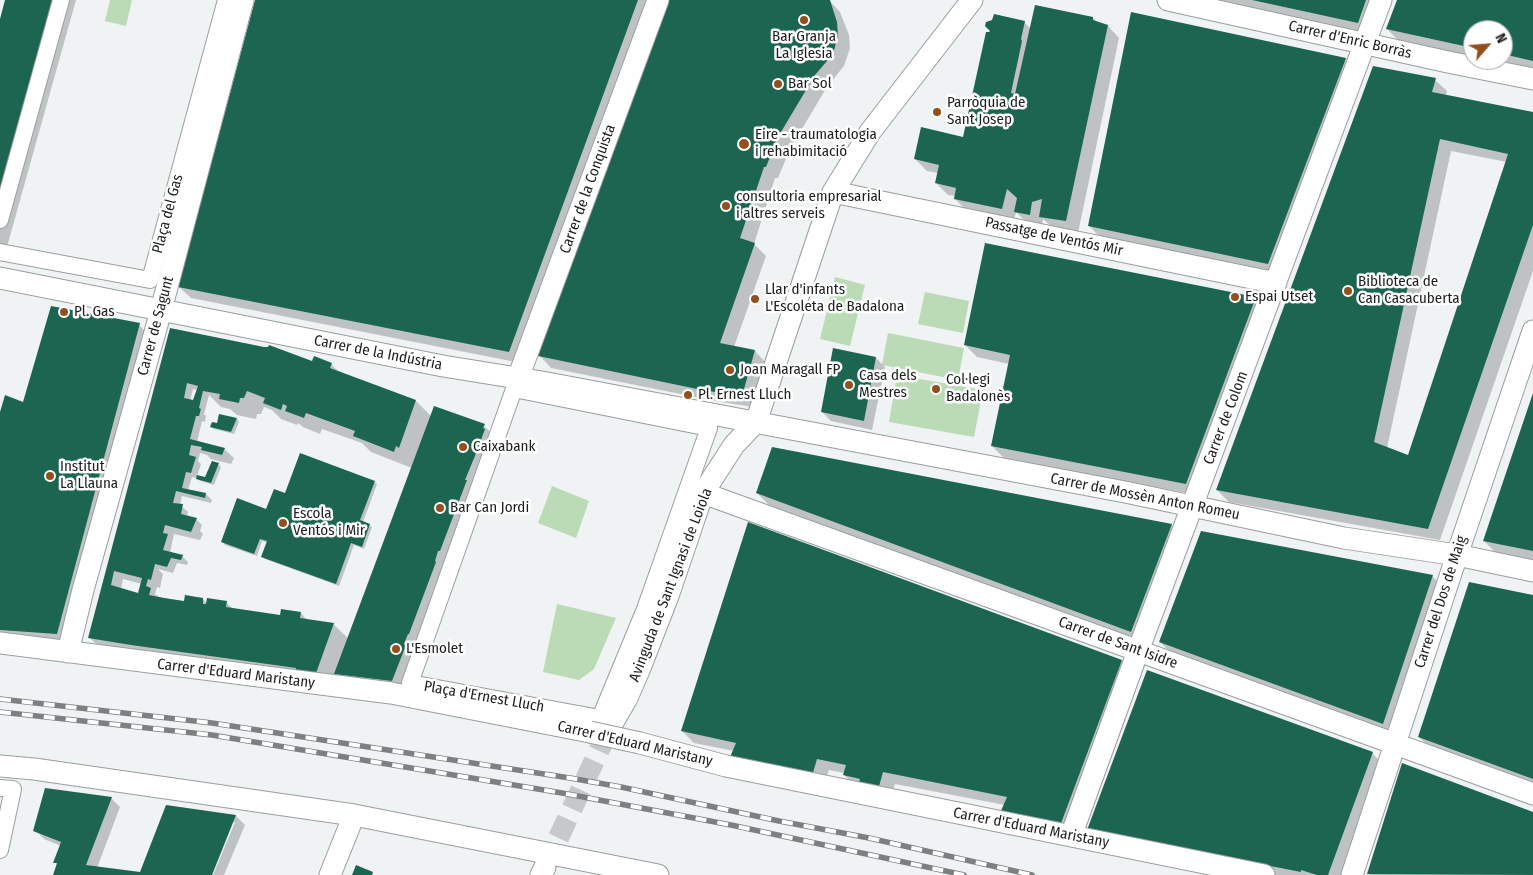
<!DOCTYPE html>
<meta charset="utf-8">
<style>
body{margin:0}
#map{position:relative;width:1533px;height:875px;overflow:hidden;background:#eff3f4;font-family:"Fira Sans Condensed",sans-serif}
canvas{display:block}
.north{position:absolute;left:1463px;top:20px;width:50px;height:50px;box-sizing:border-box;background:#fff;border:1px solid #a5a5a5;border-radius:50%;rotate:63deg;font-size:14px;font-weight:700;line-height:20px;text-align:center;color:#1d1f1f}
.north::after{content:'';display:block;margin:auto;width:18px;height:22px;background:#92501e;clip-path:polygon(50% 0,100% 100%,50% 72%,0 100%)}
</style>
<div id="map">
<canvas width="1533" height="875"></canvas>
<div class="north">N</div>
</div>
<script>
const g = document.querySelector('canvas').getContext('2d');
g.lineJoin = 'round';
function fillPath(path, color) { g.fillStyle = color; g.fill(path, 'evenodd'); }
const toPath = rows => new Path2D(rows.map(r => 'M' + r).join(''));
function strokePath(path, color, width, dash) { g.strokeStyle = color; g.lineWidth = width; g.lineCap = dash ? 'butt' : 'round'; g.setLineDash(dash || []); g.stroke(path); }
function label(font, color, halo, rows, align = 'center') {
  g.font = font + ' "Fira Sans Condensed",sans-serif'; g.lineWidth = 5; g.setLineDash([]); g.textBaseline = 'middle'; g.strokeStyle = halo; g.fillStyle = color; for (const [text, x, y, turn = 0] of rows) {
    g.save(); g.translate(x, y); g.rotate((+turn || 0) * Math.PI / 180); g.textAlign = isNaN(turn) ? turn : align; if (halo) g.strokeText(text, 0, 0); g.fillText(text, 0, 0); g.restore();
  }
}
fillPath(toPath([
 [110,0,132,0,126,26,105,21],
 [835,277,865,285,850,346,820,339],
 [925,292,969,301,963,333,918,324],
 [888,333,964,348,958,380,882,365],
 [897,375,983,390,974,437,889,422],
 [552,486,589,501,576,538,538,523],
 [557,604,616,618,594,669,579,680,543,672]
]), '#badbb6');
fillPath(toPath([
 [6,0,76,0,3,261,0,261,0,23],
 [256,0,654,0,521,363,191,298,179,287],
 [669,0,829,0,840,12,849,35,850,48,844,66,827,87,790,149,778,178,775,178,754,244,766,256,734,347,755,351,766,363,753,407,715,401,551,368,540,356],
 [1211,0,1382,0,1369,34],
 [1398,0,1533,0,1533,69,1489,60,1503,60,1503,30,1473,30,1473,57,1399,41,1387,29],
 [1093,18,1097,23,1108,26,1119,38,1078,233,1053,228,1043,219,1042,226,1027,223,1016,212,1014,220,967,211,955,199,956,196,948,195,936,183,938,173,927,171,915,159,964,138,1024,22,1031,29],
 [1346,59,1357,71,1280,275,1101,238,1089,226],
 [1435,80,1447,91,1446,95,1533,114,1533,271,1440,540,1229,502,1217,490],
 [1451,151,1507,162,1409,456,1387,448],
 [1256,298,1267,310,1198,495,1004,458,992,446,1009,364,977,357,965,345],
 [139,325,148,334,66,643,0,637,0,416,24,404],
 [170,330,312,362,331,364,340,373,416,401,431,416,434,407,484,426,501,442,406,698,352,690,337,675,331,692,98,646,89,637],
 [193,389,198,390,194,402,190,401],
 [209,395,221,407,230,409,237,415,256,419,257,414,261,414,264,407,272,410,281,419,297,425,298,423,303,427,320,434,322,429,362,443,371,452,412,468,349,639,333,624,307,620,301,613,281,616,233,609,227,603,208,604,203,599,185,602,159,597,155,594,157,587,160,588,163,574,158,569,173,573,177,563,187,565,188,562,182,556,170,553,174,534,200,540,203,534,200,531,202,525,196,519,187,517,188,512,180,505,182,496,211,503,212,500,206,494,188,490,192,477,197,478,200,481,214,485,221,467,218,464,206,478,197,476,201,464,198,461,200,453,207,455,211,459,231,464,234,458,224,449,197,442,202,421,205,422,206,416,204,414],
 [123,579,142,584,139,594,121,589],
 [834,350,876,358,885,367,872,430,831,421,822,412],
 [1533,396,1533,560,1496,553,1484,541],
 [220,415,237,419,239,422,234,434,214,429,211,427,218,425],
 [374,482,377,484,363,522,372,527,364,549,354,545,339,586,265,559,263,557,268,543,262,541,257,556,225,545,223,542,286,494],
 [757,493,1171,525,1183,537,1143,643,769,505],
 [1432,576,1444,588,1395,735,1172,654,1160,642],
 [1533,596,1533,785,1431,749,1419,737],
 [1121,661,1133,673,1072,837,1005,805,895,784,889,801,856,787,844,775,845,773,829,770,823,787,734,751,694,743,682,731],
 [1372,753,1384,765,1344,875,1269,875,1100,842],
 [111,798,120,807,97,868,141,874,167,806,236,816,245,825,224,875,213,875,235,822,232,822,210,875,54,875,58,865,55,862,61,846,44,839,35,830],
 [1533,813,1533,875,1370,875,1368,873]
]), '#0003');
fillPath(toPath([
 [5,0,61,0,0,218,0,19],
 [255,0,638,0,509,352,178,287],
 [668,0,830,0,837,22,838,36,833,54,815,75,778,137,766,167,764,167,740,238,755,243,720,343,755,350,742,396,702,390,538,356],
 [1252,0,1366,0,1358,23],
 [1397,0,1533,0,1533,61,1503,54,1503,30,1473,30,1473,48,1386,29],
 [1035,5,1093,17,1093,20,1108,25,1066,221,1039,217,1042,199,1032,202,1030,215,1014,212,1017,198,1007,189,1002,209,954,199,956,188,935,183,939,165,914,159,921,127,963,137,986,32,989,32,990,31,985,26,986,22,992,20,994,14,1025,21,1021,39,1022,41,1011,93,1015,94],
 [1131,12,1346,58,1268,264,1088,226],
 [1373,66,1436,78,1432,92,1533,112,1533,225,1428,529,1216,490],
 [1440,139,1508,154,1408,455,1374,442],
 [985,243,1256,297,1186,484,991,446,1010,355,964,345],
 [51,306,140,323,57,634,0,630,0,412,5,395,23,402],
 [170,328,264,347,268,347,269,345,312,361,314,356,332,363,330,368,416,400,399,448,396,446,394,452,353,436,355,431,306,413,304,418,285,411,287,406,283,404,281,410,263,403,265,398,247,391,244,398,240,398,239,403,219,399,220,394,203,391,199,408,201,409,199,416,196,416,190,439,225,448,222,455,201,450,202,447,191,445,189,455,196,457,191,473,186,472,182,488,206,493,205,498,176,491,173,503,183,504,181,514,197,518,191,532,165,525,163,533,168,534,163,550,183,555,181,560,171,558,167,567,155,564,151,580,148,579,146,586,151,588,149,595,164,598,184,601,185,595,203,598,203,604,206,604,207,598,227,601,226,607,280,615,281,609,301,612,300,618,334,623,315,676,296,673,296,668,131,645,88,638],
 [187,383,198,386,193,400,184,398],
 [114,571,142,578,138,593,111,585],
 [833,348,876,357,864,421,821,412],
 [1533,393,1533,551,1483,541],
 [434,406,485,424,483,428,485,429,477,451,465,480,467,480,440,551,438,551,435,561,436,562,409,634,408,634,404,644,406,645,392,681,334,674],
 [219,414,237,418,231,432,210,427,212,422,217,423],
 [772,447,845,461,1172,524,1131,632,756,493],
 [300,453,375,481,360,520,370,524,362,547,351,543,336,584,261,557,267,541,260,539,254,554,221,542,237,498,266,509,274,489,285,493],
 [212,461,219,463,211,483,196,479,197,475,205,477],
 [748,522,1122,660,1060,826,1000,813,1007,797,883,772,878,790,858,785,860,779,843,775,846,765,817,759,812,776,730,757,736,743,681,731],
 [1201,531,1433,575,1383,724,1159,642],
 [1469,582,1533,595,1533,779,1418,737],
 [1147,670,1373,752,1328,875,1317,875,1301,870,1301,872,1087,830],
 [1402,763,1533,812,1533,875,1367,874],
 [45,788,112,797,86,865,140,872,166,805,236,815,212,875,53,875,57,863,53,863,61,842,33,831],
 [356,865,373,872,372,875,352,875]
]), '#1b6551');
strokePath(toPath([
 [545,867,609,729]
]), '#c5c9c9', 21, [21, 11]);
const pedestrian = toPath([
 [0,220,61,0],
 [0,252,150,280,226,0],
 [514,389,709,428,645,609,600,718,410,683,514,389],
 [0,788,13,789,0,850]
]);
const minor = toPath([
 [1168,0,1448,62,1533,79],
 [833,192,1276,283],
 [0,278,443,366,542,382,1125,492,1344,538,1457,555,1533,571],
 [518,378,658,0],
 [703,493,1533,794],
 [0,643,391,693,590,732],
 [68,652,83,590,157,325,243,0],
 [609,729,627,698,640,668,668,596,703,493,734,445,756,422,833,192,870,132,972,0],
 [640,743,726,766,1264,875],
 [0,766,34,769,354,815,658,875],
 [1071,836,1138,651,1381,0],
 [330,875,354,815],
 [541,875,545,867],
 [1352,875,1457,555,1533,331]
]);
strokePath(pedestrian, '#9a9e9e', 18);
strokePath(minor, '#9a9e9e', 23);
strokePath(pedestrian, '#fff', 16);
strokePath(minor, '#fff', 21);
const rail = toPath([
 [0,699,212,723,570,778,621,787,779,821,869,838,1032,875],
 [0,712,212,735,562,793,731,825,964,875]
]);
strokePath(rail, '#7d8081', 5.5);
strokePath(rail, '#fff', 4, [11]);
const minorBridge = toPath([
 [590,732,640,743]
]);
strokePath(minorBridge, '#9a9e9e', 23, []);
strokePath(minorBridge, '#fff', 21);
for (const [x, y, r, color] of [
 [804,20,5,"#92501e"],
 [778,84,5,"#92501e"],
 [937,112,5,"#92501e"],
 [744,144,6,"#92501e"],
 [726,206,5,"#92501e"],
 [1348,291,5,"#92501e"],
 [1235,297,5,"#92501e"],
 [755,299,5,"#92501e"],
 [64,312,5,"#92501e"],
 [730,370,5,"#92501e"],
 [849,385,5,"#92501e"],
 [936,389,5,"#92501e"],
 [688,395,5,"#92501e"],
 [463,447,5,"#92501e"],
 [50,476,5,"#92501e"],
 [440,508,5,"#92501e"],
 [283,523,5,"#92501e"],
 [396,649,5,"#92501e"]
]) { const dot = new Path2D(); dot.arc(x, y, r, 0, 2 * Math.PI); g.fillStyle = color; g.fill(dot); strokePath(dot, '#fff', 2); }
label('15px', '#1d1f1f', '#fff', [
 ["Bar Granja",804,37,"center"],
 ["La Iglesia",804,54,"center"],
 ["Bar Sol",788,84],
 ["Parròquia de",947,103],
 ["Sant Josep",947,120],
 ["Eire - traumatologia",755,135],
 ["i rehabimitació",755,152],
 ["consultoria empresarial",736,197],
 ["i altres serveis",736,214],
 ["Biblioteca de",1358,282],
 ["Can Casacuberta",1358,299],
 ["Llar d'infants",765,290],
 ["L'Escoleta de Badalona",765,307],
 ["Espai Utset",1245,297],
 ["Pl. Gas",74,312],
 ["Joan Maragall FP",740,370],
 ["Casa dels",859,376],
 ["Mestres",859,393],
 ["Col·legi",946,380],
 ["Badalonès",946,397],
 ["Pl. Ernest Lluch",698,395],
 ["Caixabank",473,447],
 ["Institut",60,467],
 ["La Llauna",60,484],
 ["Bar Can Jordi",450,508],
 ["Escola",293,514],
 ["Ventós i Mir",293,531],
 ["L'Esmolet",406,649]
], 'left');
label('15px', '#1d1f1f', '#fff', [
 ["Carrer d'Enric Borràs",1350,40,13],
 ["Carrer de la Conquista",588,189,-70],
 ["Plaça del Gas",168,214,-75],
 ["Passatge de Ventós Mir",1054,237,12],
 ["Carrer de Sagunt",156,326,-75],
 ["Carrer de la Indústria",378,353,11],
 ["Carrer de Colom",1226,418,-69],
 ["Carrer de Mossèn Anton Romeu",1145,497,11],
 ["Avinguda de Sant Ignasi de Loiola",671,585,-69],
 ["Carrer del Dos de Maig",1441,602,-72],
 ["Carrer de Sant Isidre",1118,643,20],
 ["Carrer d'Eduard Maristany",236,674,7],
 ["Plaça d'Ernest Lluch",484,697,10],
 ["Carrer d'Eduard Maristany",635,744,13],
 ["Carrer d'Eduard Maristany",1031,828,11]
]);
</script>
